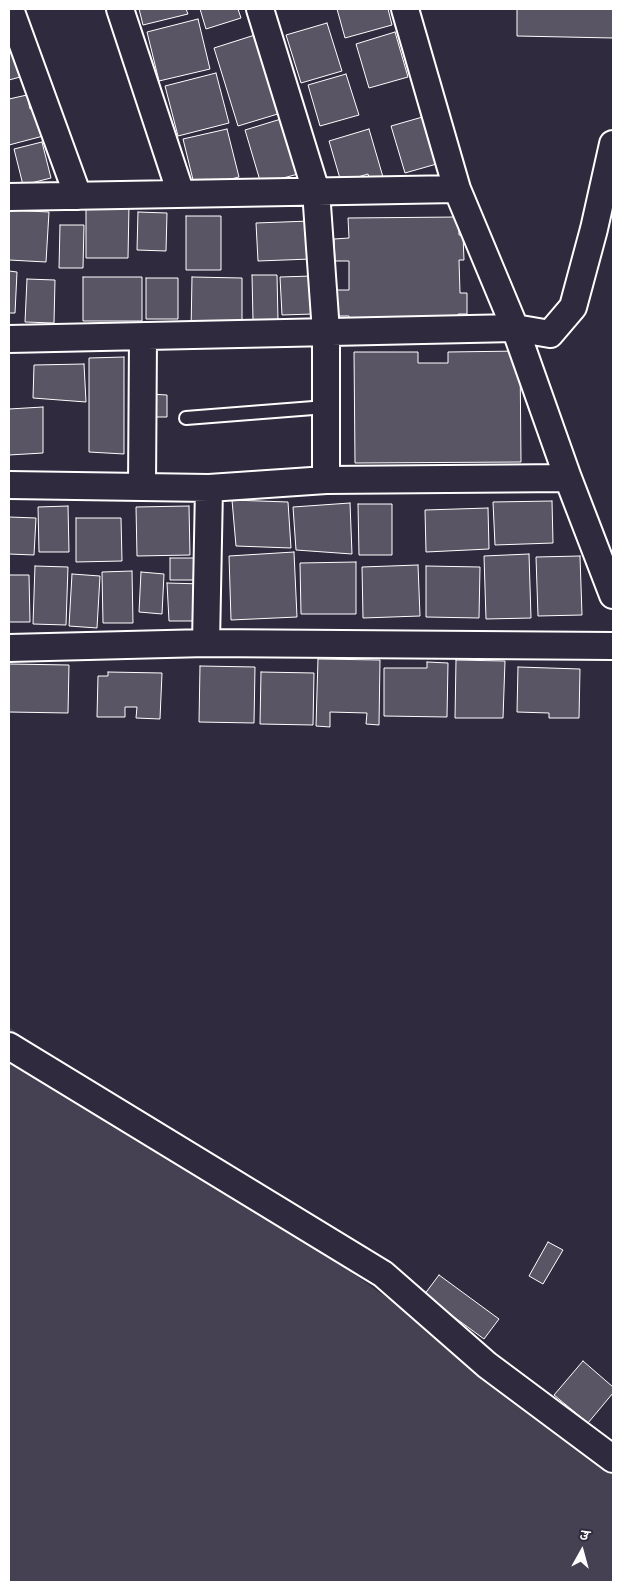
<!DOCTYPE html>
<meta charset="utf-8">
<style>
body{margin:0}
#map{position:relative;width:622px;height:1591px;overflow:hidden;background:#2f2a3d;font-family:Kalam,"Playpen Sans Deva",sans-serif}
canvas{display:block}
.frame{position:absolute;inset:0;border:10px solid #fff;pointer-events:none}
.north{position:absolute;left:557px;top:1526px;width:50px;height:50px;-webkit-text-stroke:4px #2f2a3d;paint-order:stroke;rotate:7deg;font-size:14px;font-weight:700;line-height:20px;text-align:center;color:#fff}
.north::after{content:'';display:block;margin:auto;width:18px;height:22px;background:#fff;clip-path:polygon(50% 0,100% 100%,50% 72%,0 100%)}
</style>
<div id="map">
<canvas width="622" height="1591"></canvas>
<div class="frame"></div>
<div class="north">उ</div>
</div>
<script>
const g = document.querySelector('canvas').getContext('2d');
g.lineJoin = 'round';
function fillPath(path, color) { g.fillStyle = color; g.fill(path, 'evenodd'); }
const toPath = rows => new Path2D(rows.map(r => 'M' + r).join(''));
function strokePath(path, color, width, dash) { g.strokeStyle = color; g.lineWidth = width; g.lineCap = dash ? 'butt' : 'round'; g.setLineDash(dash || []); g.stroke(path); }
fillPath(toPath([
 [9,1027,608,1456,613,1462,613,1582,9,1582]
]), '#464152');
const building = toPath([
 [139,9,186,9,188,14,143,25,139,9],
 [200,9,238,9,241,18,206,29,200,9],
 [337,9,388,9,392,25,345,38,337,9],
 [517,9,613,9,613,38,517,36,517,9],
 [198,19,210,69,159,81,147,32,198,19],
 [327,23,342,71,301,83,286,35,327,23],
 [395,32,408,77,369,88,356,44,395,32],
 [258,34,281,113,238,126,214,48,258,34],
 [9,36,24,76,9,80,9,36],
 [216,73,229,123,178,136,165,86,216,73],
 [346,74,359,115,320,126,308,85,346,74],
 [27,95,30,109,40,107,47,135,9,145,9,99,27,95],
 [426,116,440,163,405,173,391,126,426,116],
 [281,119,298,174,261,184,245,130,281,119],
 [227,129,239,177,195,188,183,139,227,129],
 [369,129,383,177,370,181,368,174,341,182,329,141,369,129],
 [42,142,51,178,23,185,14,149,42,142],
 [86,205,129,205,128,258,86,258,86,205],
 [9,210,49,212,46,262,9,260,9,210],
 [138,212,167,213,166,251,137,250,138,212],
 [186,216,221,216,221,270,186,270,186,216],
 [459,217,459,235,463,235,464,260,459,260,460,293,467,293,467,314,458,314,458,324,349,325,349,316,333,316,333,290,349,290,349,261,335,261,334,239,349,238,348,218,459,217],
 [310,221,311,259,258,261,256,223,310,221],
 [60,225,84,225,83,268,59,268,60,225],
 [9,271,17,272,15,313,9,313,9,271],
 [252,275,277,275,278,320,253,320,252,275],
 [312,276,313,314,282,315,280,277,312,276],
 [83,277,142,277,142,321,83,321,83,277],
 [192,277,242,278,242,324,191,332,192,277],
 [146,278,178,278,178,319,146,319,146,278],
 [27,279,55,280,54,323,25,322,27,279],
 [520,351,521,462,355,463,354,352,418,352,418,363,448,363,448,352,520,351],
 [124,357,124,454,89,452,89,358,124,357],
 [84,364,86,402,33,398,34,365,84,364],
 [150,394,167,395,167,417,149,417,150,394],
 [43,407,43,453,9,455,9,409,43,407],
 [232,500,288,502,291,548,236,546,232,500],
 [552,501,553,543,495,545,493,502,552,501],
 [350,503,352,554,296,550,293,507,350,503],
 [358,504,392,504,392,555,359,555,358,504],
 [68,506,69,552,39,552,38,507,68,506],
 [189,506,190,555,137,556,136,507,189,506],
 [488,508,489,549,426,552,425,510,488,508],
 [9,517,36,518,34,555,9,554,9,517],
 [76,518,121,518,122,561,76,562,76,518],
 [294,552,297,617,231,620,229,556,294,552],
 [529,554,531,618,486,619,484,556,529,554],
 [580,556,582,615,538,616,536,557,580,556],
 [170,558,194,558,194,580,170,580,170,558],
 [356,562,356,614,301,614,300,563,356,562],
 [418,565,420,616,363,618,362,567,418,565],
 [35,566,68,567,66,625,33,624,35,566],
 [426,566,480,567,479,618,426,617,426,566],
 [132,571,133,623,103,623,102,572,132,571],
 [141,572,164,574,162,614,139,612,141,572],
 [72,574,100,576,97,628,69,626,72,574],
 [9,575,29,575,30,622,9,622,9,575],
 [167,583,203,584,198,621,169,621,167,583],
 [318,659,380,660,379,725,366,724,367,713,330,712,330,727,316,726,318,659],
 [456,660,505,661,503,718,455,718,456,660],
 [427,662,448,663,447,717,384,716,384,668,427,668,427,662],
 [9,664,69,665,68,713,9,712,9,664],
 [200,666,255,667,254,723,199,722,200,666],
 [518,667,580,669,579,718,549,718,549,713,517,712,518,667],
 [108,672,162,673,160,719,136,718,137,707,125,707,125,717,97,717,98,676,108,676,108,672],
 [261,672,314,673,313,725,260,724,261,672],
 [548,1242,563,1250,543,1284,529,1276,548,1242],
 [439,1275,499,1319,484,1339,424,1295,439,1275],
 [583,1361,613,1387,613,1393,588,1423,554,1395,583,1361]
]);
fillPath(building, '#595564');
strokePath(building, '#fff', 1);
const service = toPath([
 [186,418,326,407]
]);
const minor = toPath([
 [10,9,78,196],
 [120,9,181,194],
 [260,9,316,191,326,332,326,480],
 [405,9,457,189,515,328,568,478,613,595],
 [9,197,457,189],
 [9,339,515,328,550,334,573,307,594,229,613,144],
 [9,485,209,488,326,480,568,478],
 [142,487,143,337],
 [206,643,209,488],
 [9,648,206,643,613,646],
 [9,1046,383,1274,487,1365,613,1459]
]);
strokePath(service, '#fff', 16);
strokePath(minor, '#fff', 30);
strokePath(service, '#2f2a3d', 12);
strokePath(minor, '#2f2a3d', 26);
</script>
